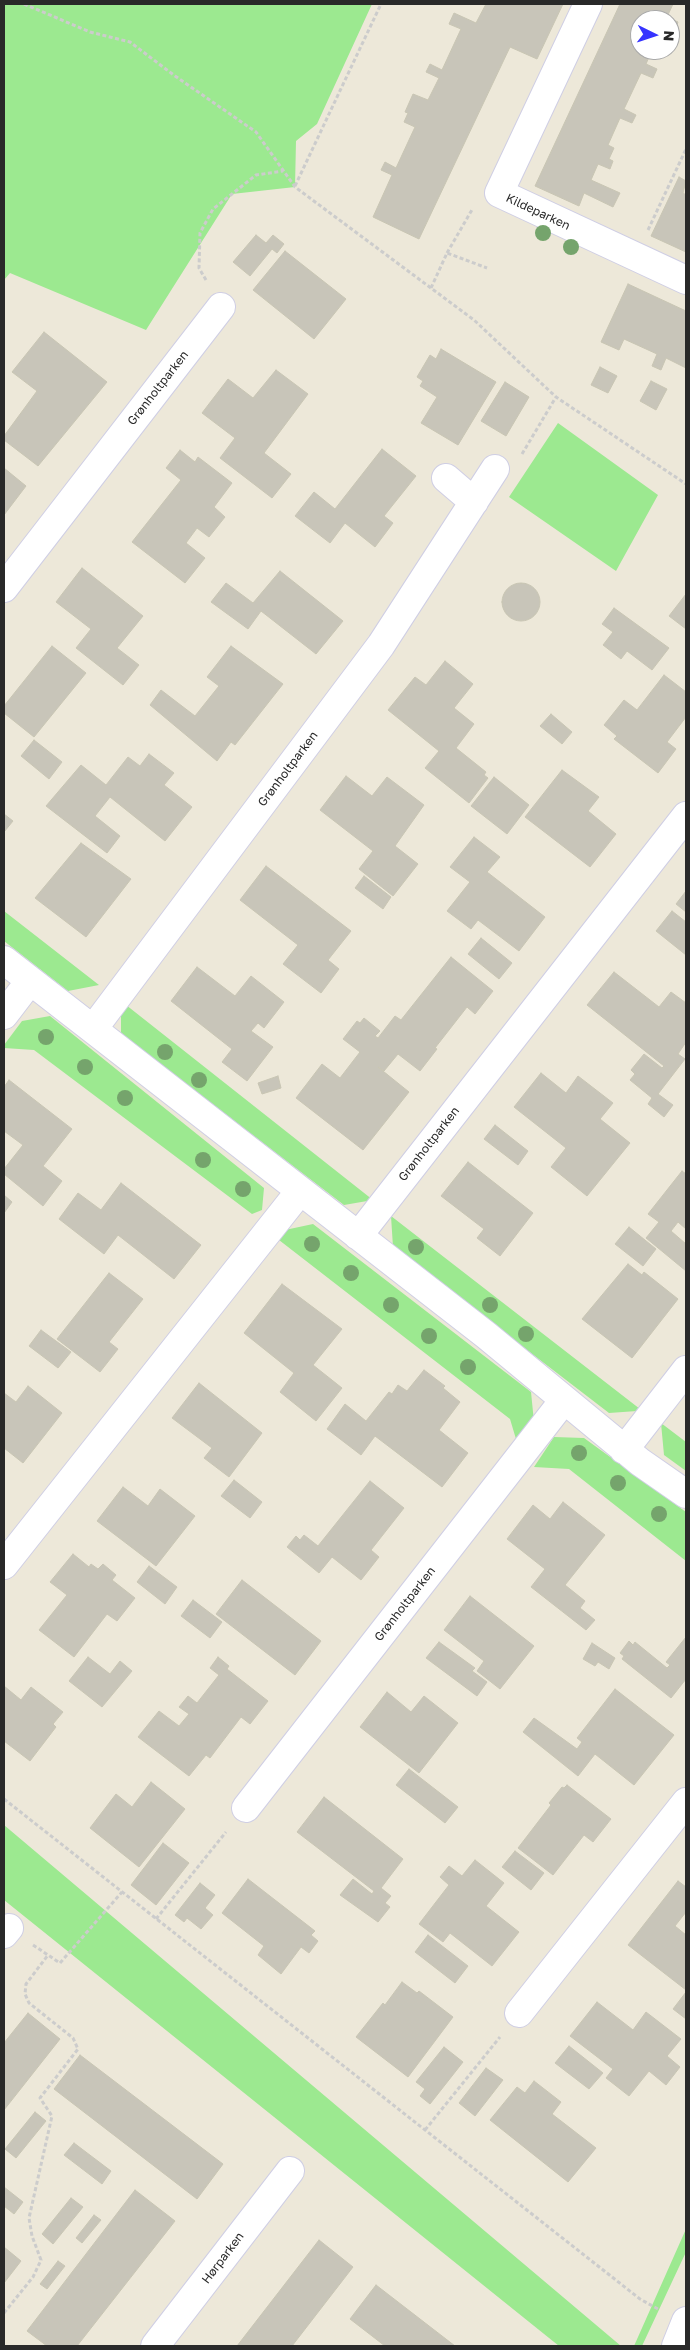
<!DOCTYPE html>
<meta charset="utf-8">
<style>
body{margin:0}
#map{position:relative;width:690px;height:2350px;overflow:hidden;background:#ede8d9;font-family:"Golos Text",sans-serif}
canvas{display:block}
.frame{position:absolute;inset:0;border:5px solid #292929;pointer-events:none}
.north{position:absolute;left:630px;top:10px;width:50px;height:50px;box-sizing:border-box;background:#fff;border:1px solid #a9a9a9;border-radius:50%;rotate:94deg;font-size:14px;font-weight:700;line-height:20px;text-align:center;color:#292929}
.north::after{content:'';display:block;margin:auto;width:18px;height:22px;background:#3734ff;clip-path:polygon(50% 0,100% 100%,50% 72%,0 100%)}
</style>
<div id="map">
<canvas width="690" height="2350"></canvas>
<div class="frame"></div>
<div class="north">N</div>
</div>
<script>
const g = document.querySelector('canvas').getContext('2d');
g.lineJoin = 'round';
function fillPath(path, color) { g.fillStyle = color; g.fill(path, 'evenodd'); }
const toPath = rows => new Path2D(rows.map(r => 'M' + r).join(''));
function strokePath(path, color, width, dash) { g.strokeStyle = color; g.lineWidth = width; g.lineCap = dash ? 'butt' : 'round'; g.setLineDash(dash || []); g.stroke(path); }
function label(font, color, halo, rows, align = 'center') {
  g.font = font + ' "Golos Text",sans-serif'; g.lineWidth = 4; g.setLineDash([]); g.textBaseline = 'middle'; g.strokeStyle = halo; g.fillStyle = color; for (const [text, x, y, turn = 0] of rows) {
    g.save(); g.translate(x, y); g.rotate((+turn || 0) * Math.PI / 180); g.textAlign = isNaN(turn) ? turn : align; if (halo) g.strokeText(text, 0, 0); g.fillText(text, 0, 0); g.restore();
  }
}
fillPath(toPath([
 [4,4,372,4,317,124,296,141,295,187,232,194,146,330,10,273,4,280],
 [558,423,658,495,616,571,509,497],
 [4,911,99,985,68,991,4,941],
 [121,1001,373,1200,344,1205,121,1034],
 [50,1016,264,1188,262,1210,252,1214,34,1050,4,1048,4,1045,22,1021],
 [391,1216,640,1409,637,1411,609,1413,393,1247],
 [313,1224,531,1392,534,1422,516,1439,510,1419,279,1240,285,1230],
 [661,1423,686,1442,686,1471,664,1455],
 [554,1437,584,1438,686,1512,686,1561,569,1469,534,1467],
 [4,1825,621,2346,559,2346,4,1900],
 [686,2229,686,2252,642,2346,634,2346]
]), '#9ce990');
const building = toPath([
 [486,4,563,4,537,59,510,47,419,239,373,217,392,175,381,170,385,162,396,168,415,127,404,122,408,113,405,112,413,94,428,100,439,78,426,72,430,64,442,70,461,29,449,24,454,13,476,23,486,4],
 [620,4,673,4,667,17,678,22,674,32,670,30,670,20,640,20,640,50,652,50,646,64,657,69,653,78,641,73,624,109,636,115,632,123,620,118,608,145,614,148,609,159,613,161,610,169,598,164,591,180,620,193,613,207,584,193,579,206,535,186,620,4],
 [679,177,686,181,683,193,686,195,686,252,651,236,679,177],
 [256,235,266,243,273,235,284,244,277,253,272,249,250,276,233,262,256,235],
 [285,251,346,299,314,339,253,290,285,251],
 [628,284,686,311,686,368,666,358,661,370,652,366,657,354,624,339,619,350,601,342,628,284],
 [44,332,107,382,38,466,4,440,4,436,37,391,12,372,44,332],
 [441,349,496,382,458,445,421,423,437,397,420,386,423,381,417,377,430,355,436,359,441,349],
 [600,367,617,376,608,393,591,385,600,367],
 [276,370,308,394,264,453,291,474,272,498,220,458,235,438,202,413,228,379,253,398,276,370],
 [651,381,667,389,656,410,640,401,651,381],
 [505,382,529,397,506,436,481,421,505,382],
 [382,449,416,476,384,516,393,523,375,547,345,523,330,543,295,516,314,492,335,509,382,449],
 [180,450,195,462,198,457,232,483,214,507,225,517,209,537,197,528,186,543,205,558,185,583,132,542,181,480,166,468,180,450],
 [4,468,26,486,4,515,4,468],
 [82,568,143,616,117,648,139,665,123,685,76,648,91,629,56,602,82,568],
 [280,571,343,621,316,654,261,611,248,629,211,602,226,583,253,603,280,571],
 '502 602a19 19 0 1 1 38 0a19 19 0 1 1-38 0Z',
 [686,594,686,629,669,616,686,594],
 [614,608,669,648,652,670,627,651,621,659,603,645,613,632,602,624,614,608],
 [52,646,86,673,34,737,4,713,4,706,52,646],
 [231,646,283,684,235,745,231,742,217,761,150,705,161,690,195,716,219,686,207,677,231,646],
 [445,661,473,684,454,708,474,724,456,748,486,772,484,775,488,778,469,803,425,768,439,751,388,710,415,677,426,685,445,661],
 [664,675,686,692,686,717,667,742,676,749,658,773,614,739,617,736,604,725,624,700,637,710,664,675],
 [551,714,572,732,562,744,540,726,551,714],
 [34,740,62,762,49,779,21,756,34,740],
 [149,754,174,773,164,785,192,807,165,841,110,797,95,816,120,836,107,853,46,806,81,765,106,785,128,757,140,766,149,754],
 [562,770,599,797,588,811,616,834,590,867,525,817,562,770],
 [346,776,372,796,387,777,424,805,395,846,418,864,393,896,359,869,373,851,320,810,346,776],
 [494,777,529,805,507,834,471,806,494,777],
 [4,814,13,821,4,832,4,814],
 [474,837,500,857,487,872,545,917,519,951,478,920,471,929,447,911,470,882,450,867,474,837],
 [81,843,131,879,86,937,35,898,81,843],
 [266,866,351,931,328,960,339,969,321,993,283,964,298,945,240,900,266,866],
 [364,876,391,897,383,909,355,888,364,876],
 [686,891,686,912,676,904,686,891],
 [672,911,686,922,686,955,656,931,672,911],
 [481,938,512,963,499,979,468,954,481,938],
 [451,957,493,991,475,1014,467,1007,435,1048,437,1049,420,1071,398,1054,384,1071,378,1067,409,1092,363,1150,296,1098,322,1064,340,1078,360,1052,343,1039,357,1021,360,1023,364,1018,380,1031,375,1036,378,1038,395,1016,401,1020,451,957],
 [197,967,235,996,251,976,284,1002,264,1028,258,1023,251,1031,273,1047,247,1081,222,1062,232,1049,171,1001,197,967],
 [614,972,659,1007,671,992,686,1003,686,1042,678,1054,685,1059,658,1094,673,1105,664,1117,648,1104,652,1098,630,1080,635,1074,631,1070,644,1054,662,1068,664,1066,587,1005,614,972],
 [541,1073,566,1093,578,1076,613,1103,600,1119,630,1143,587,1196,551,1167,566,1148,514,1107,541,1073],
 [278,1076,281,1088,262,1094,258,1083,278,1076],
 [9,1080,72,1129,43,1166,62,1181,43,1206,4,1174,4,1169,23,1145,4,1131,4,1087,9,1080],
 [495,1125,528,1151,518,1165,484,1139,495,1125],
 [468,1162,533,1213,500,1256,477,1238,484,1229,441,1196,468,1162],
 [682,1171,686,1174,686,1229,678,1222,671,1231,686,1244,686,1271,646,1238,659,1222,648,1214,682,1171],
 [121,1183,201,1245,174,1279,118,1235,104,1254,59,1219,78,1193,101,1210,121,1183],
 [4,1195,12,1202,4,1213,4,1195],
 [629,1227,656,1249,643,1266,615,1244,629,1227],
 [628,1264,642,1275,644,1272,678,1299,632,1358,582,1319,628,1264],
 [109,1273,143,1299,109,1342,118,1349,100,1372,57,1339,109,1273],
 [282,1284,342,1329,313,1365,342,1388,316,1421,280,1392,294,1373,244,1333,282,1284],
 [41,1330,71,1352,58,1368,29,1346,41,1330],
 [424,1370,445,1386,443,1388,460,1402,439,1430,468,1453,442,1487,375,1436,361,1455,327,1429,345,1404,366,1421,389,1392,392,1394,398,1385,407,1391,424,1370],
 [199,1383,262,1433,229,1477,204,1458,212,1448,172,1418,199,1383],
 [28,1386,62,1413,23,1463,4,1448,4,1393,16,1402,28,1386],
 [234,1480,262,1502,250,1518,221,1496,234,1480],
 [370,1481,404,1508,371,1550,379,1557,361,1580,332,1557,319,1573,287,1547,296,1536,300,1540,304,1535,318,1546,370,1481],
 [123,1487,148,1506,160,1489,195,1516,156,1566,97,1521,123,1487],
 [563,1502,605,1535,565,1585,585,1601,580,1608,595,1620,586,1630,531,1587,545,1569,507,1539,533,1505,550,1519,563,1502],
 [73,1554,89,1567,91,1564,98,1569,103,1564,116,1575,112,1580,135,1598,117,1621,107,1614,74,1657,39,1630,67,1595,50,1582,73,1554],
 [149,1566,177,1587,165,1604,137,1582,149,1566],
 [242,1580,321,1641,295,1675,216,1614,242,1580],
 [470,1596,534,1646,500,1689,477,1671,484,1661,444,1630,470,1596],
 [193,1600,222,1622,210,1638,181,1616,193,1600],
 [686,1637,686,1679,671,1698,622,1659,624,1656,620,1653,629,1641,633,1645,635,1642,667,1668,670,1665,666,1662,686,1637],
 [439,1642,475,1668,472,1671,487,1682,477,1696,426,1658,439,1642],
 [592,1643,615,1658,609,1669,598,1662,595,1666,583,1659,592,1643],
 [88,1657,110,1674,120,1661,132,1671,102,1707,69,1681,88,1657],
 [218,1657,229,1666,227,1669,268,1701,250,1724,241,1717,210,1758,206,1755,189,1776,138,1737,159,1711,179,1726,189,1714,179,1707,188,1696,197,1703,219,1675,210,1668,218,1657],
 [4,1686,21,1700,31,1687,63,1712,53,1724,56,1727,30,1761,4,1741,4,1686],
 [615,1689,674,1735,634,1785,595,1754,578,1776,523,1732,534,1718,577,1749,582,1742,577,1738,615,1689],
 [387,1692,411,1712,424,1696,458,1723,419,1773,360,1727,387,1692],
 [409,1769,458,1807,445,1823,396,1785,409,1769],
 [151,1782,185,1809,139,1867,90,1828,116,1794,132,1807,151,1782],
 [567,1785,611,1819,593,1842,584,1835,553,1875,518,1848,551,1805,549,1803,562,1787,564,1788,567,1785],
 [324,1797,403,1859,381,1888,391,1896,385,1903,390,1907,378,1922,340,1895,353,1879,372,1894,374,1891,297,1832,324,1797],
 [163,1843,189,1863,156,1905,131,1885,163,1843],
 [515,1851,544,1873,531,1890,502,1867,515,1851],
 [475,1860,504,1883,486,1906,519,1932,492,1966,450,1933,443,1942,419,1924,449,1885,440,1877,449,1866,462,1876,475,1860],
 [248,1879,315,1931,311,1935,318,1941,309,1953,301,1947,281,1974,258,1955,264,1946,222,1913,248,1879],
 [678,1881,686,1887,686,1912,675,1926,686,1935,686,1990,628,1945,678,1881],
 [200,1883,215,1895,205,1908,213,1915,201,1929,187,1918,184,1922,175,1915,200,1883],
 [428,1935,468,1966,455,1983,415,1952,428,1935],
 [402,1982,417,1993,419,1991,453,2017,408,2077,356,2037,383,2003,385,2005,402,1982],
 [686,1992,686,2019,673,2009,686,1992],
 [597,2002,633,2030,646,2012,681,2039,667,2056,680,2067,666,2085,649,2071,629,2096,606,2078,613,2069,570,2036,597,2002],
 [28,2013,60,2039,4,2110,4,2043,28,2013],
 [569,2046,603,2073,589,2089,555,2063,569,2046],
 [444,2047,463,2062,430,2104,420,2096,425,2089,416,2082,444,2047],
 [80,2055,223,2164,197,2199,54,2089,80,2055],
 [486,2068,503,2080,475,2116,459,2103,486,2068],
 [534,2081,561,2102,552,2114,596,2148,568,2182,490,2120,517,2087,525,2093,534,2081],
 [35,2112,46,2121,16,2158,5,2149,35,2112],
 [74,2143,111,2171,102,2184,64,2155,74,2143],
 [4,2187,23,2202,14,2214,4,2206,4,2187],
 [135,2190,175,2221,77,2346,47,2346,27,2331,135,2190],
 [71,2198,83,2207,53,2244,42,2234,71,2198],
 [94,2215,101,2220,82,2243,76,2238,94,2215],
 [319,2240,353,2267,292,2346,237,2346,319,2240],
 [4,2247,21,2261,4,2283,4,2247],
 [58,2261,65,2266,47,2289,40,2284,58,2261],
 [376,2285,455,2346,385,2346,350,2319,376,2285]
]);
fillPath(building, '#c8c5b9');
strokePath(building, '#c8c5b3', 1);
const minor = toPath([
 [588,4,499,193,686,280],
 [446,478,474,502],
 [4,588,221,307],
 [4,960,486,1335,640,1462,686,1494],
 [4,1015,30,981],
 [93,1029,381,645,495,469],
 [358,1236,686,816],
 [624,1450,686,1370],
 [4,1565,300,1191],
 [246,1808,564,1400],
 [4,1934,9,1928],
 [519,2013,686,1802],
 [155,2346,290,2171],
 [676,2346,686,2321]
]);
strokePath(minor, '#cfcee4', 30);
strokePath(toPath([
 [24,4,90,32,130,42,175,76,256,132,295,187,474,320,556,397,686,484],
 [295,186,381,4],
 [648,230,686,149],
 [447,253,473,208],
 [206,280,199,268,200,233,213,209,256,175,283,171],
 [431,288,447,253,487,268],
 [522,454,556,397],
 [4,1799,640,2299,658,2309],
 [156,1919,226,1832],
 [33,1945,60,1963,122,1892],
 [425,2130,500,2037],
 [4,2313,33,2277,41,2260,32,2236,29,2218,52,2116,40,2098,78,2049,73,2038,29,2003,25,1994,26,1984,48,1955]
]), '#ccc', 3, [4, 2.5]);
strokePath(minor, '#fff', 28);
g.fillStyle = '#75a46c';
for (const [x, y] of [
 [543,233],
 [571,247],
 [46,1037],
 [165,1052],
 [85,1067],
 [199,1080],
 [125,1098],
 [203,1160],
 [243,1189],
 [312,1244],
 [416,1247],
 [351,1273],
 [391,1305],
 [490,1305],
 [526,1334],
 [429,1336],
 [468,1367],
 [579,1453],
 [618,1483],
 [659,1514]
]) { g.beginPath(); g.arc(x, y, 8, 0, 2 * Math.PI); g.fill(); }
label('12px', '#292929', '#fff', [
 ["Kildeparken",538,212,25],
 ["Grønholtparken",158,388,-52],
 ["Grønholtparken",288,769,-53],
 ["Grønholtparken",429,1144,-52],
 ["Grønholtparken",405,1604,-52],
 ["Hørparken",223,2258,-53]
]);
</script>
